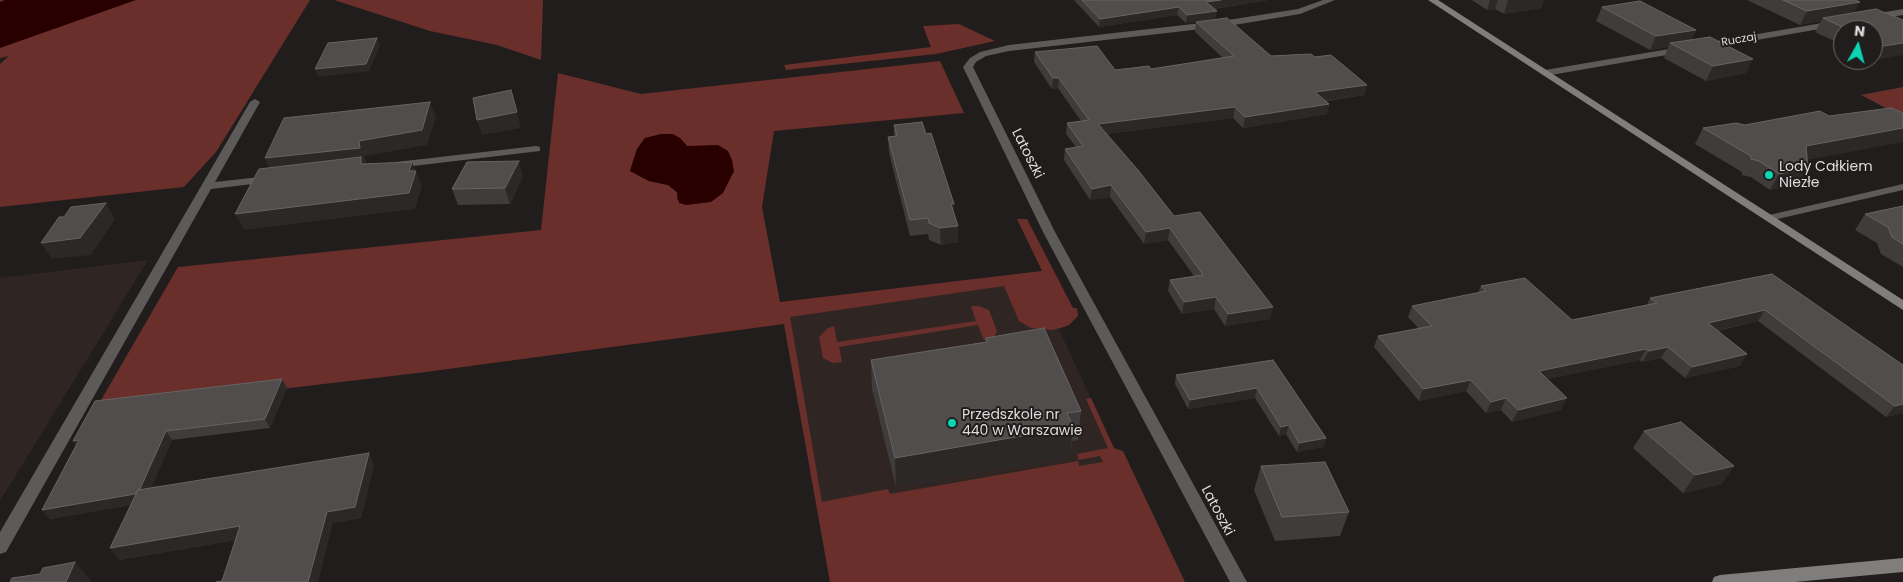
<!DOCTYPE html>
<meta charset="utf-8">
<style>
body{margin:0}
#map{position:relative;width:1903px;height:582px;overflow:hidden;background:#201d1c;font-family:Poppins,sans-serif}
canvas{display:block}
.north{position:absolute;left:1833px;top:20px;width:50px;height:50px;box-sizing:border-box;background:#201d1c;border:1px solid #6c6969;border-radius:50%;rotate:7deg;font-size:14px;font-weight:700;line-height:20px;text-align:center;color:#dedcdc}
.north::after{content:'';display:block;margin:auto;width:18px;height:22px;background:#0bd5b5;clip-path:polygon(50% 0,100% 100%,50% 72%,0 100%)}
</style>
<div id="map">
<canvas width="1903" height="582"></canvas>
<div class="north">N</div>
</div>
<script>
const g = document.querySelector('canvas').getContext('2d');
g.lineJoin = 'round';
function fillPath(path, color) { g.fillStyle = color; g.fill(path, 'evenodd'); }
const toPath = rows => new Path2D(rows.map(r => 'M' + r).join(''));
function strokePath(path, color, width, dash) { g.strokeStyle = color; g.lineWidth = width; g.lineCap = dash ? 'butt' : 'round'; g.setLineDash(dash || []); g.stroke(path); }
function label(font, color, halo, rows, align = 'center') {
  g.font = font + ' Poppins,sans-serif'; g.lineWidth = 4; g.setLineDash([]); g.textBaseline = 'middle'; g.strokeStyle = halo; g.fillStyle = color; for (const [text, x, y, turn = 0] of rows) {
    g.save(); g.translate(x, y); g.rotate((+turn || 0) * Math.PI / 180); g.textAlign = isNaN(turn) ? turn : align; if (halo) g.strokeText(text, 0, 0); g.fillText(text, 0, 0); g.restore();
  }
}
fillPath(toPath([
 [148,260,0,501,0,278],
 [1042,271,1056,323,1176,582,830,582,780,303]
]), '#2f2624');
fillPath(toPath([
 [0,0,310,0,216,152,184,187,0,207,0,64,9,56,0,58],
 [334,0,543,0,541,60,497,45,430,31],
 [959,24,995,41,936,54,786,70,784,65,931,47,923,26],
 [940,61,964,113,774,131,762,207,780,302,1042,271,1017,219,1027,219,1073,308,1077,308,1078,316,1069,325,1064,327,1052,330,1031,328,1019,321,1004,286,790,317,822,502,888,489,890,494,1078,461,1079,466,1103,462,1100,456,1079,460,1077,454,1108,448,1086,399,1091,398,1114,448,1123,451,1185,582,830,582,784,324,418,373,101,410,93,414,178,267,541,230,558,73,641,94],
 [645,138,680,138,687,146,696,147,718,145,677,201,677,192,668,185,649,181,630,171,637,149],
 [1903,87,1903,117,1861,95],
 [971,306,979,306,989,310,997,331,994,337,984,340,978,325,839,347,842,362,833,363,823,358,819,337,828,328,834,326,837,342,976,321]
]), '#6a2f2a');
fillPath(toPath([
 [5,0,136,0,0,48,0,2],
 [661,134,673,134,680,138,687,146,718,145,728,151,732,160,734,171,723,193,711,202,686,205,679,203,677,192,668,185,649,181,630,171,637,149,645,138]
]), '#290000');
fillPath(toPath([
 [255,99,260,102,215,182,269,176,274,179,269,182,211,189,6,552,0,554,0,532,250,102,255,99],
 [536,146,540,147,540,151,396,168,391,165,396,162,536,146]
]), '#5c5b5a');
fillPath(toPath([
 [1323,0,1335,0,1300,14,1228,26,1009,51,986,56,976,62,973,67,1055,232,1247,582,1230,582,1043,232,963,67,970,58,980,52,1009,45,1228,20,1298,9,1323,0],
 [1903,9,1903,15,1873,20,1869,17,1873,14,1903,9],
 [1834,21,1838,24,1837,26,1705,49,1701,46,1705,43,1834,21],
 [1681,47,1684,48,1684,52,1545,76,1540,73,1545,70,1681,47],
 [1903,184,1903,190,1769,221,1763,218,1769,215,1903,184]
]), '#5c5b5a');
fillPath(toPath([
 [1428,0,1438,0,1903,300,1903,310,1428,0],
 [1903,558,1903,572,1795,582,1712,582,1714,577,1720,575,1903,558]
]), '#807d7d');
fillPath(toPath([
 [1074,0,1268,0,1214,9,1186,23,1177,15,1099,27],
 [1472,0,1544,0,1541,8,1504,14,1495,9,1487,10],
 [1747,0,1857,0,1854,13,1903,20,1875,60,1873,59,1873,30,1843,30,1843,45,1815,32,1821,21,1800,25],
 [1602,7,1696,30,1691,40,1746,73,1706,81,1664,58,1668,47,1650,50,1596,21],
 [1196,22,1271,56,1365,95,1326,101,1329,104,1327,114,1243,128,1233,118,1106,134,1174,216,1273,307,1270,319,1225,326,1214,309,1182,314,1168,291,1170,280,1194,276,1168,240,1144,244,1110,197,1090,200,1064,160,1065,149,1076,147,1066,134,1067,123,1081,121,1058,88,1052,89,1034,62,1035,52,1115,70,1151,69,1223,58,1195,32],
 [894,125,926,134,954,204,954,214,958,242,941,245,929,240,928,234,910,236,889,153,888,137,894,136],
 [1703,128,1807,160,1798,184,1770,190,1751,177,1742,175,1742,172,1695,144],
 [523,176,510,204,458,205,452,189],
 [1903,206,1903,267,1881,254,1877,243,1855,230,1865,214],
 [1772,274,1903,413,1886,417,1758,321,1717,331,1747,354,1740,366,1685,378,1661,358,1642,362,1640,360,1547,379,1561,410,1512,422,1501,410,1486,413,1466,391,1419,401,1374,347,1378,336,1419,329,1408,317,1412,306,1478,293,1481,286,1572,320,1647,305,1650,298],
 [986,338,1081,411,1078,440,1072,441,1070,457,896,487,872,389,871,360,985,342],
 [1273,360,1326,438,1323,447,1297,452,1286,434,1279,436,1255,398,1188,409,1175,384,1176,375],
 [287,388,270,428,172,440,151,487,374,464,361,518,333,523,222,581,236,540,119,560,130,505,50,519,42,510,76,445,73,441],
 [1644,431,1722,484,1683,493,1633,448],
 [1261,466,1349,512,1340,536,1275,541,1254,490]
]), '#403c3c');
fillPath(toPath([
 [1221,0,1268,0,1205,10,1206,2],
 [1490,0,1498,0,1495,9,1487,10],
 [1508,0,1544,0,1541,8,1504,14],
 [1860,2,1852,16,1823,18,1821,21,1800,25,1807,11],
 [1179,7,1177,15,1099,27,1100,19],
 [1217,11,1215,20,1186,23,1187,15],
 [1696,30,1689,44,1670,43,1668,47,1650,50,1656,36],
 [377,38,380,46,369,71,318,77,315,69],
 [1903,43,1903,55,1875,60,1884,46],
 [1753,59,1746,73,1706,81,1713,66],
 [1053,78,1059,78,1058,88,1052,89],
 [1367,85,1365,95,1312,102,1315,92],
 [511,90,521,128,482,135,477,120],
 [430,102,436,117,427,145,365,156,366,163,272,174,265,158,359,141],
 [1329,104,1327,114,1243,128,1245,117],
 [1235,107,1233,118,1097,135,1098,124],
 [1903,128,1903,142,1797,162,1806,146],
 [519,161,523,176,510,204,505,188],
 [412,162,422,186,415,209,244,230,235,214,409,171],
 [1808,168,1798,184,1770,190,1779,174],
 [1111,185,1110,197,1090,200,1092,189],
 [106,203,115,219,91,255,52,259,41,243],
 [951,204,954,204,954,220],
 [958,226,958,242,941,245,940,228],
 [1170,228,1168,240,1144,244,1146,232],
 [1216,297,1214,309,1182,314,1184,302],
 [1273,307,1270,319,1225,326,1228,314],
 [1765,310,1758,321,1701,334,1708,323],
 [1668,347,1661,358,1642,362,1649,351],
 [1646,349,1640,360,1533,382,1539,371],
 [1747,354,1740,366,1685,378,1692,367],
 [282,379,287,388,270,428,265,419],
 [1471,380,1466,391,1419,401,1423,389],
 [1257,388,1255,398,1188,409,1190,400],
 [1506,398,1501,410,1486,413,1491,402],
 [1567,398,1561,410,1512,422,1518,410],
 [1903,404,1903,413,1886,417,1895,406],
 [1289,425,1286,434,1279,436,1281,427],
 [1073,427,1070,457,896,487,895,458],
 [166,431,172,440,145,503,50,519,42,510],
 [1326,438,1323,447,1297,452,1299,443],
 [79,440,80,450,73,441],
 [369,453,374,464,361,518,333,523,318,582,308,582,327,512],
 [1734,466,1722,484,1683,493,1695,475],
 [240,526,248,538,119,560,110,548],
 [75,562,92,582,66,582]
]), '#2c2828');
const building = toPath([
 [1082,0,1221,0,1206,2,1217,11,1187,15,1179,7,1100,19,1082,0],
 [1783,0,1856,0,1860,2,1807,11,1783,0],
 [1640,1,1696,30,1656,36,1602,7,1640,1],
 [1876,9,1903,20,1903,43,1884,46,1873,41,1873,30,1849,30,1823,18,1876,9],
 [1227,18,1271,56,1311,54,1315,57,1331,55,1367,85,1315,92,1329,104,1245,117,1235,107,1098,124,1138,170,1174,216,1200,212,1273,307,1228,314,1216,297,1184,302,1170,280,1203,275,1170,228,1146,232,1111,185,1092,189,1065,149,1083,146,1067,123,1089,120,1059,78,1053,78,1035,52,1097,46,1115,70,1149,66,1151,69,1234,56,1196,22,1227,18],
 [1710,37,1753,59,1713,66,1670,43,1710,37],
 [377,38,366,64,315,69,328,43,377,38],
 [511,90,517,112,477,120,473,98,511,90],
 [430,102,422,130,359,141,360,148,265,158,284,118,430,102],
 [1891,108,1903,113,1903,128,1806,146,1808,168,1779,174,1759,161,1751,159,1751,156,1703,128,1736,123,1745,125,1820,111,1829,116,1891,108],
 [922,122,926,134,931,133,954,204,951,204,958,226,940,228,929,223,928,218,910,220,888,137,897,136,894,125,922,122],
 [361,157,361,164,412,162,409,171,416,171,409,193,235,214,259,169,361,157],
 [519,161,505,188,452,189,467,162,519,161],
 [106,203,80,238,41,243,59,217,64,217,71,207,106,203],
 [1903,206,1903,244,1892,237,1888,227,1865,214,1903,206],
 [1772,274,1903,365,1903,404,1895,406,1765,310,1708,323,1747,354,1692,367,1668,347,1649,351,1646,349,1539,371,1567,398,1518,410,1506,398,1491,402,1471,380,1423,389,1378,336,1432,326,1412,306,1486,291,1481,286,1525,278,1572,320,1657,303,1650,298,1772,274],
 [1044,328,1081,411,1067,413,1073,427,895,458,871,360,987,342,986,338,1044,328],
 [1273,360,1326,438,1299,443,1289,425,1281,427,1257,388,1190,400,1176,375,1273,360],
 [282,379,265,419,166,431,140,489,138,490,135,494,42,510,79,440,73,441,95,401,282,379],
 [1681,422,1734,466,1695,475,1644,431,1681,422],
 [369,453,355,507,327,512,308,582,216,582,222,581,240,526,110,548,138,490,369,453],
 [1325,462,1349,512,1282,517,1261,466,1325,462],
 [75,562,66,582,10,582,12,578,40,574,43,568,75,562]
]);
fillPath(building, '#514d4d');
strokePath(building, '#676464', 1);
for (const [x, y, r, color] of [
 [1769,175,5,"#0bd5b5"],
 [952,423,5,"#0bd5b5"]
]) { const dot = new Path2D(); dot.arc(x, y, r, 0, 2 * Math.PI); g.fillStyle = color; g.fill(dot); strokePath(dot, '#201d1c', 2); }
label('11px', '#dedcdc', '#201d1c', [
 ["Ruczaj",1739,40,-10]
]);
label('14px', '#dedcdc', '#201d1c', [
 ["Latoszki",1027,154,63],
 ["Latoszki",1217,511,62]
]);
label('14px', '#dedcdc', '#201d1c', [
 ["Lody Całkiem",1779,167],
 ["Niezłe",1779,183],
 ["Przedszkole nr",962,415],
 ["440 w Warszawie",962,431]
], 'left');
</script>
